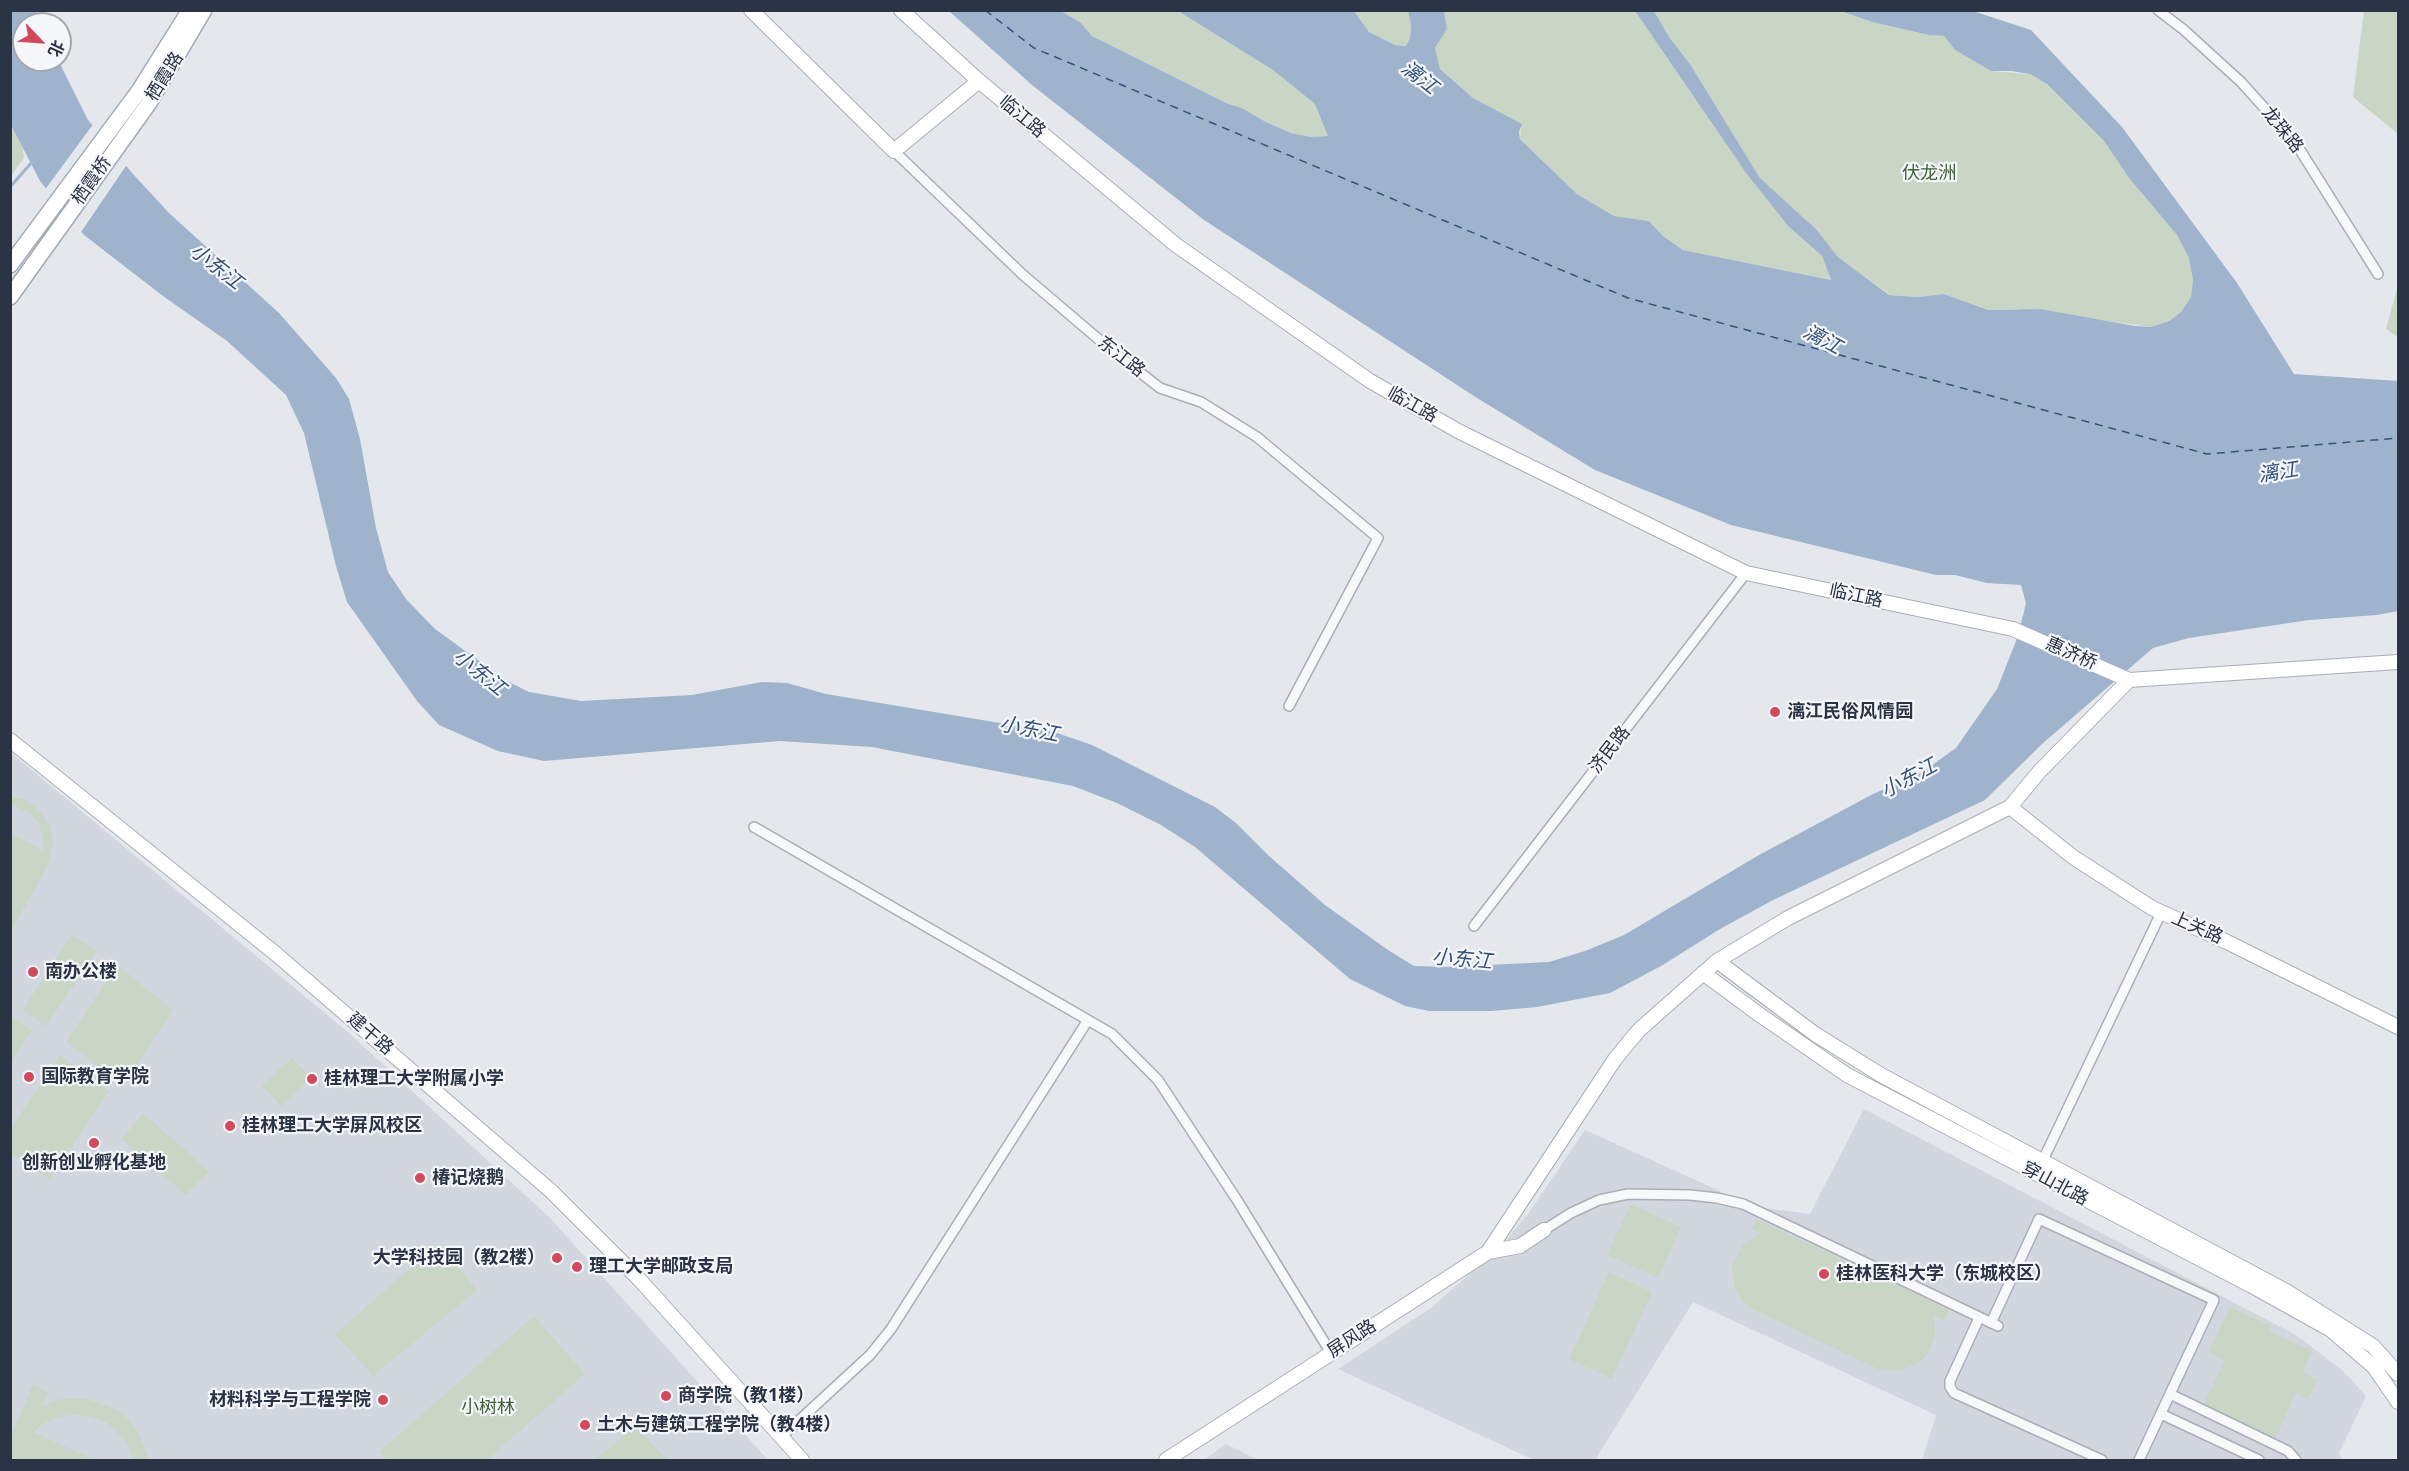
<!DOCTYPE html>
<meta charset="utf-8">
<style>
body{margin:0}
#map{position:relative;width:2409px;height:1471px;overflow:hidden;background:#e4e7ec;font-family:"Noto Sans","Noto Sans SC",sans-serif}
canvas{display:block}
.frame{position:absolute;inset:0;border:12px solid #2b3445;pointer-events:none}
.north{position:absolute;left:12px;top:12px;width:60px;height:60px;box-sizing:border-box;background:#f4f6f9;border:2px solid #a4a8b1;border-radius:50%;rotate:115deg;font-size:16px;font-weight:700;line-height:24px;text-align:center;color:#2b3445}
.north::after{content:'';display:block;margin:auto;width:21px;height:27px;background:#d1495b;clip-path:polygon(50% 0,100% 100%,50% 72%,0 100%)}
</style>
<div id="map">
<canvas width="2409" height="1471"></canvas>
<div class="frame"></div>
<div class="north">北</div>
</div>
<script>
const g = document.querySelector('canvas').getContext('2d');
g.lineJoin = 'round';
function fillPath(path, color) { g.fillStyle = color; g.fill(path, 'evenodd'); }
const toPath = rows => new Path2D(rows.map(r => 'M' + r).join(''));
function strokePath(path, color, width, dash) { g.strokeStyle = color; g.lineWidth = width; g.lineCap = dash ? 'butt' : 'round'; g.setLineDash(dash || []); g.stroke(path); }
function label(font, color, halo, rows, align = 'center') {
  g.font = font + ' "Noto Sans","Noto Sans SC",sans-serif'; g.lineWidth = 4.5; g.setLineDash([]); g.textBaseline = 'middle'; g.strokeStyle = halo; g.fillStyle = color; for (const [text, x, y, turn = 0] of rows) {
    g.save(); g.translate(x, y); g.rotate((+turn || 0) * Math.PI / 180); g.textAlign = isNaN(turn) ? turn : align; if (halo) g.strokeText(text, 0, 0); g.fillText(text, 0, 0); g.restore();
  }
}
fillPath(toPath([
 [10,752,349,1033,550,1218,768,1460,11,1460],
 [1864,1109,2296,1335,2343,1371,2366,1396,2339,1453,2342,1460,1922,1460,1936,1415,1693,1302,1595,1460,1534,1460,1338,1369,1431,1308,1502,1245,1528,1214,1585,1130,1755,1207,1810,1214],
 [1226,1444,1258,1460,1204,1460]
]), '#d2d6de');
fillPath(toPath([
 [1061,11,1178,11,1273,70,1315,104,1329,136,1311,137,1291,133,1266,122,1242,108,1226,103,1092,36,1081,23],
 [1354,11,1408,11,1411,25,1410,38,1407,46,1395,45,1369,32],
 [1444,11,1635,11,1746,173,1788,226,1822,256,1831,280,1683,250,1663,236,1649,221,1614,216,1577,194,1520,139,1521,124,1473,98,1440,69,1435,48,1447,29],
 [1654,11,1841,11,1872,22,1929,35,1944,36,1955,50,1991,71,2030,74,2047,84,2104,141,2129,178,2177,235,2189,258,2193,280,2191,297,2181,312,2169,321,2151,327,2017,309,1988,310,1944,294,1918,297,1890,295,1838,257,1817,230,1760,178,1690,64,1669,37],
 [2364,11,2398,11,2398,134,2353,97],
 [11,125,22,144,24,158,11,176],
 [2398,285,2398,337,2386,329],
 [11,797,25,800,39,810,49,825,53,842,47,867,11,931,11,833,43,851,44,846,39,823,29,812,11,805],
 [71,935,97,951,46,1026,23,1010],
 [117,965,173,1010,124,1085,66,1042],
 [11,1016,32,1030,11,1062],
 [60,1055,109,1091,50,1179,11,1153,11,1128],
 [292,1058,311,1078,281,1106,262,1086],
 [143,1113,209,1171,186,1195,122,1139],
 [1631,1204,1681,1227,1658,1278,1607,1255],
 [1756,1219,1949,1310,1945,1320,1934,1315,1935,1336,1927,1355,1919,1363,1900,1371,1880,1370,1746,1306,1735,1289,1732,1267,1742,1246,1760,1233,1752,1229],
 [438,1244,477,1290,373,1376,335,1334],
 [1609,1272,1652,1292,1612,1379,1569,1359],
 [2230,1307,2272,1326,2269,1332,2312,1351,2303,1372,2317,1380,2308,1399,2296,1393,2275,1439,2203,1406,2225,1360,2209,1352],
 [534,1316,585,1374,487,1460,386,1460,379,1452],
 [33,1385,48,1392,42,1406,62,1399,84,1398,116,1409,125,1416,139,1433,149,1460,134,1460,127,1442,106,1422,78,1414,58,1417,41,1425,34,1432,94,1460,11,1460,11,1435],
 [635,1426,668,1460,595,1460]
]), '#c9d6c5');
fillPath(toPath([
 [11,11,36,11,43,24,24,24,24,60,58,60,88,120,133,174,169,213,279,313,336,378,349,399,360,439,376,528,388,572,406,599,435,629,507,681,529,692,581,701,692,695,762,682,787,683,826,694,1054,732,1092,745,1215,807,1236,823,1269,856,1325,905,1388,950,1414,966,1448,967,1549,962,1585,951,1624,935,1759,855,1873,794,1921,773,1956,748,1997,689,2018,636,2026,603,2021,585,1987,583,1955,575,1936,575,1731,525,1595,470,1477,398,1204,220,1032,85,949,11,1061,11,1081,23,1092,36,1226,103,1242,108,1266,122,1291,133,1311,137,1328,136,1315,104,1273,70,1178,11,1354,11,1369,32,1395,45,1406,46,1410,38,1411,25,1408,11,1444,11,1447,29,1435,48,1440,69,1473,98,1522,124,1519,132,1520,139,1577,194,1614,216,1649,221,1663,236,1683,250,1831,280,1822,256,1788,226,1746,173,1635,11,1654,11,1669,37,1690,64,1760,178,1817,230,1838,257,1889,295,1918,297,1944,294,1988,310,2040,309,2135,326,2151,327,2169,321,2181,312,2191,297,2193,280,2189,258,2177,235,2129,178,2104,141,2047,84,2030,74,2011,71,1991,71,1955,50,1944,36,1929,35,1872,22,1841,11,1973,11,2031,30,2122,127,2237,283,2294,374,2398,381,2398,611,2377,615,2309,620,2189,638,2153,648,2042,744,1985,800,1773,900,1720,929,1661,966,1610,993,1537,1007,1491,1011,1429,1011,1405,1006,1350,979,1195,847,1161,825,1117,803,1073,786,872,747,780,741,544,761,498,751,439,725,417,701,347,602,336,566,304,433,286,395,227,341,163,296,84,235,40,181,11,125]
]), '#9fb4cc');
fillPath(toPath([
 [94,123,128,163,79,235,44,191]
]), '#e4e7ec');
strokePath(toPath([
 [10,187,33,161]
]), '#9fb4cc', 3);
strokePath(toPath([
 [985,10,1034,48,1628,298,2207,454,2398,438]
]), '#34527a', 1.5, [8, 6]);
const street = toPath([
 [2158,10,2184,30,2241,82,2295,142,2378,274],
 [894,151,1022,274,1110,349,1160,388,1201,402,1257,437,1378,538,1289,706],
 [754,827,1112,1034,1158,1080,1237,1200,1331,1353],
 [1474,926,1746,573],
 [2043,1160,2161,913],
 [1544,1230,1571,1213,1599,1200,1628,1194,1690,1195,1717,1198,1743,1204,1998,1326],
 [1979,1318,1950,1381,1950,1387,1954,1393,2102,1460],
 [1991,1323,2039,1219,2214,1300,2139,1460],
 [2170,1394,2288,1451,2296,1460],
 [2161,1414,2259,1460],
 [781,1437,870,1355,891,1329,1088,1020]
]);
const secondary = toPath([
 [751,10,894,151,979,81],
 [901,10,979,81,1176,245,1370,381,1460,432,1746,573,2013,629,2129,680,2398,662],
 [10,740,276,954,551,1191,639,1279,802,1460],
 [2010,807,2073,857,2152,908,2227,942,2398,1027],
 [1717,961,1815,1034,1881,1075,2286,1291,2373,1346,2398,1374],
 [1703,973,1760,1015,1847,1075,2252,1286,2331,1330,2374,1367,2398,1402],
 [1488,1252,1615,1059,1639,1030,1717,961,1788,918,2010,807,2039,772,2129,680],
 [1166,1460,1488,1252,1520,1246,1544,1230]
]);
const primary = toPath([
 [10,265,139,91,190,10],
 [10,297,149,103,204,10]
]);
strokePath(street, '#a9aeb7', 12);
strokePath(secondary, '#a9aeb7', 16);
strokePath(primary, '#a3abb8', 18);
strokePath(street, '#f7f8fa', 9);
strokePath(secondary, '#fff', 14);
strokePath(primary, '#fff', 15);
for (const [x, y, r, color] of [
 [1775,712,6,"#d1495b"],
 [33,972,6,"#d1495b"],
 [29,1077,6,"#d1495b"],
 [312,1079,6,"#d1495b"],
 [230,1126,6,"#d1495b"],
 [94,1143,6,"#d1495b"],
 [420,1178,6,"#d1495b"],
 [557,1258,6,"#d1495b"],
 [577,1267,6,"#d1495b"],
 [1824,1274,6,"#d1495b"],
 [666,1396,6,"#d1495b"],
 [383,1400,6,"#d1495b"],
 [585,1425,6,"#d1495b"]
]) { const dot = new Path2D(); dot.arc(x, y, r, 0, 2 * Math.PI); g.fillStyle = color; g.fill(dot); strokePath(dot, '#f4f6f9', 2); }
label('18px', '#2b3445', '#f4f6f9', [
 ["栖霞路",165,77,-58],
 ["临江路",1022,117,40],
 ["龙珠路",2282,130,51],
 ["栖霞桥",92,181,-55],
 ["东江路",1121,357,38],
 ["临江路",1412,405,29],
 ["临江路",1856,596,12],
 ["惠济桥",2071,654,24],
 ["济民路",1610,750,-52],
 ["上关路",2197,928,24],
 ["建干路",370,1034,41],
 ["穿山北路",2055,1184,28],
 ["屏风路",1352,1339,-33]
]);
label('18px', '#3f6138', '#f4f6f9', [
 ["伏龙洲",1929,174],
 ["小树林",488,1408]
]);
label('bold 18px', '#2b3445', '#f4f6f9', [
 ["漓江民俗风情园",1787,712],
 ["南办公楼",45,972],
 ["国际教育学院",41,1077],
 ["桂林理工大学附属小学",324,1079],
 ["桂林理工大学屏风校区",242,1126],
 ["创新创业孵化基地",94,1163,"center"],
 ["椿记烧鹅",432,1178],
 ["大学科技园（教2楼）",545,1258,"right"],
 ["理工大学邮政支局",589,1267],
 ["桂林医科大学（东城校区）",1836,1274],
 ["商学院（教1楼）",678,1396],
 ["材料科学与工程学院",371,1400,"right"],
 ["土木与建筑工程学院（教4楼）",597,1425]
], 'left');
label('italic 20px', '#34527a', '#f4f6f9', [
 ["漓江",1419,78,38],
 ["小东江",216,267,38],
 ["漓江",1822,340,28],
 ["漓江",2278,473,-9],
 ["小东江",479,673,39],
 ["小东江",1029,730,11],
 ["小东江",1909,779,-28],
 ["小东江",1462,960,5]
]);
</script>
